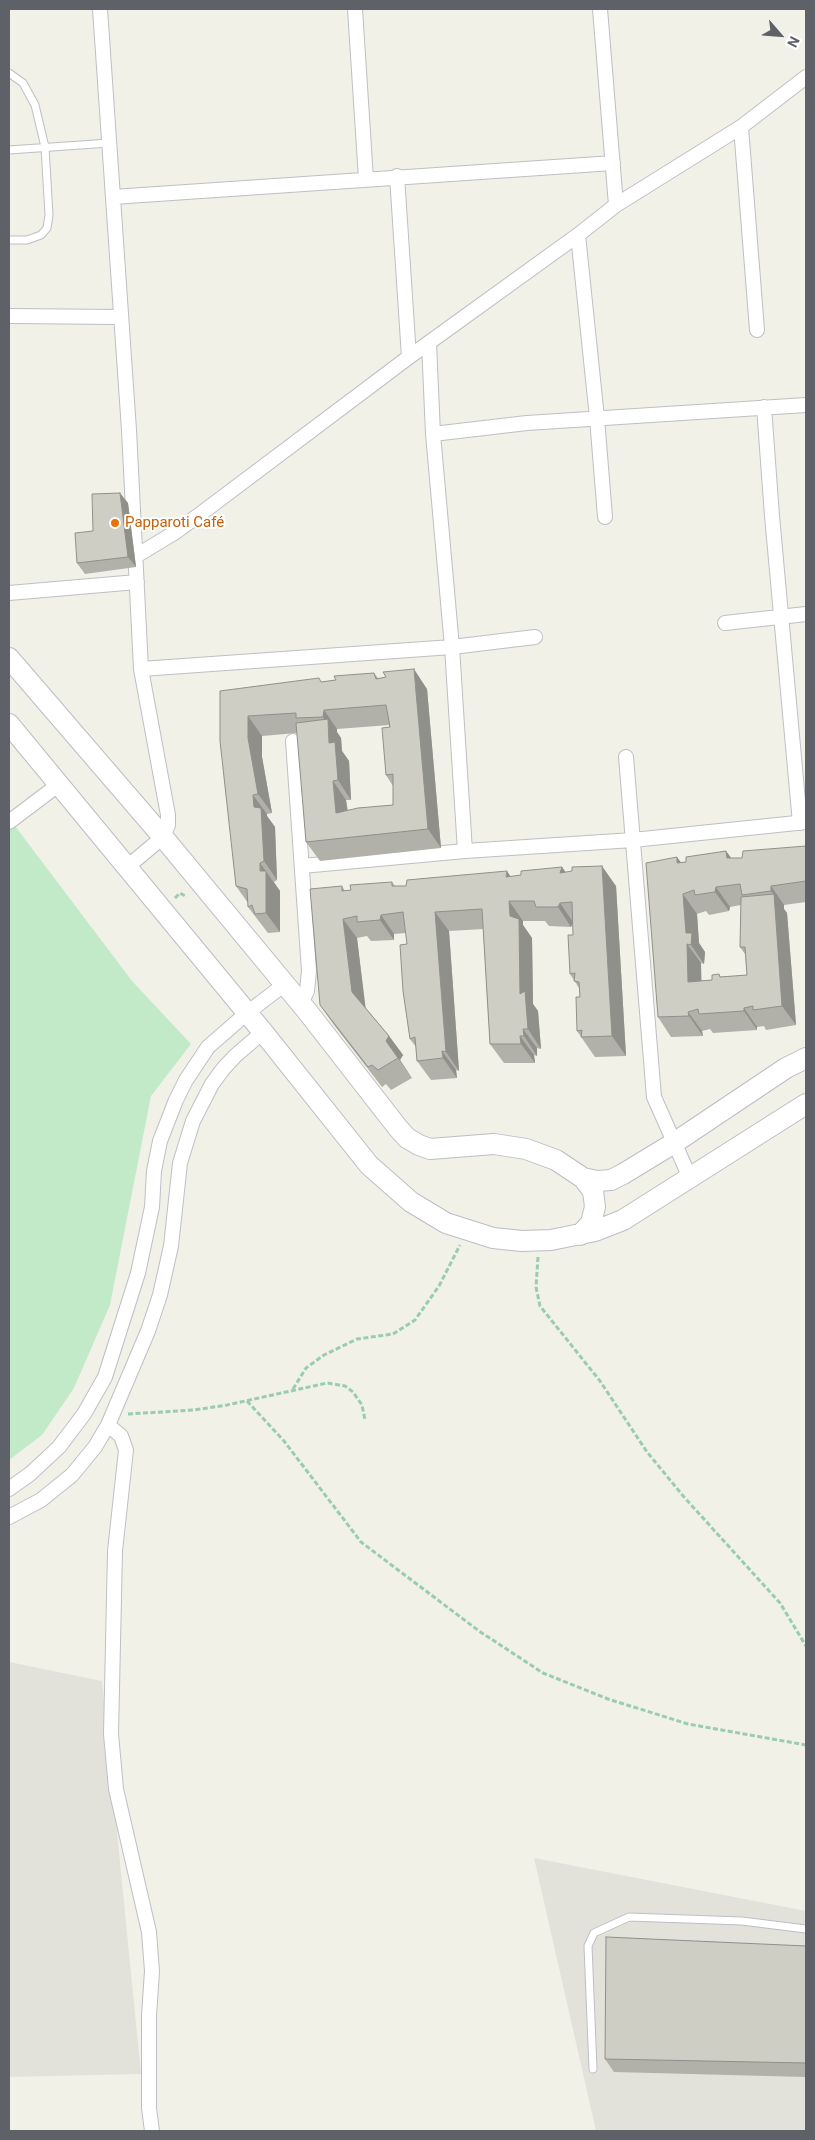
<!DOCTYPE html>
<meta charset="utf-8">
<style>
body{margin:0}
#map{position:relative;width:815px;height:2140px;overflow:hidden;background:#f1f1e7;font-family:Roboto,sans-serif}
canvas{display:block}
.frame{position:absolute;inset:0;border:10px solid #5e6168;pointer-events:none}
.north{position:absolute;left:755px;top:10px;width:50px;height:50px;-webkit-text-stroke:4px #fff;paint-order:stroke;rotate:117deg;font-size:14px;font-weight:700;line-height:20px;text-align:center;color:#5e6168}
.north::after{content:'';display:block;margin:auto;width:18px;height:22px;background:#5e6168;clip-path:polygon(50% 0,100% 100%,50% 72%,0 100%)}
</style>
<div id="map">
<canvas width="815" height="2140"></canvas>
<div class="frame"></div>
<div class="north">N</div>
</div>
<script>
const g = document.querySelector('canvas').getContext('2d');
g.lineJoin = 'round';
function fillPath(path, color) { g.fillStyle = color; g.fill(path, 'evenodd'); }
const toPath = rows => new Path2D(rows.map(r => 'M' + r).join(''));
function strokePath(path, color, width, dash) { g.strokeStyle = color; g.lineWidth = width; g.lineCap = dash ? 'butt' : 'round'; g.setLineDash(dash || []); g.stroke(path); }
function label(font, color, halo, rows, align = 'center') {
  g.font = font + ' Roboto,sans-serif'; g.lineWidth = 4; g.setLineDash([]); g.textBaseline = 'middle'; g.strokeStyle = halo; g.fillStyle = color; for (const [text, x, y, turn = 0] of rows) {
    g.save(); g.translate(x, y); g.rotate((+turn || 0) * Math.PI / 180); g.textAlign = isNaN(turn) ? turn : align; if (halo) g.strokeText(text, 0, 0); g.fillText(text, 0, 0); g.restore();
  }
}
fillPath(toPath([
 [9,1662,102,1681,141,2074,9,2077],
 [534,1858,806,1911,806,2131,596,2131]
]), '#e2e2db');
fillPath(toPath([
 [9,818,132,981,191,1044,151,1096,110,1305,74,1388,42,1435,9,1460]
]), '#c2eac8');
const lane = toPath([
 [9,73,23,83,35,105,45,147,49,215,47,228,41,235,27,240,9,240],
 [9,150,109,143],
 [593,2069,588,1946,594,1933,629,1917,742,1921,806,1929]
]);
const street = toPath([
 [100,9,129,430,141,669,168,815,168,825,163,837,126,868],
 [355,9,366,179],
 [600,9,616,205],
 [741,127,757,330],
 [397,176,409,357],
 [113,197,613,163],
 [578,235,597,418,605,517],
 [9,316,121,317],
 [429,343,433,434,452,647,465,851],
 [764,407,772,516,800,823],
 [433,434,527,423,806,405],
 [136,556,174,533,199,515,409,357,578,235,616,205,741,127,806,77],
 [9,593,137,582],
 [725,623,806,614],
 [141,669,452,647,535,637],
 [293,741,309,971,307,991,301,1004],
 [626,757,654,1097,690,1178],
 [9,822,58,785],
 [302,866,465,851,633,840,806,822],
 [108,1425,121,1436,126,1450,115,1551,111,1734,116,1789,149,1932,152,1971,149,2016,149,2108,152,2131],
 [9,1489,30,1474,59,1447,84,1414,105,1377,138,1273,152,1207,154,1171,160,1141,176,1100,186,1080,208,1047,247,1013,285,984],
 [9,1517,41,1500,72,1475,95,1447,108,1425,148,1331,160,1295,171,1246,180,1163,193,1121,212,1084,223,1069,235,1056,263,1032]
]);
const secondary = toPath([
 [9,658,163,837,307,1011,398,1128,407,1138,419,1145,430,1149,494,1144,526,1149,556,1160,583,1178,597,1181,611,1180,623,1174,674,1143,786,1068,806,1058],
 [9,724,263,1032,369,1165,411,1202,446,1223,493,1238,522,1241,551,1240,595,1231,623,1220,806,1104],
 [580,1235,591,1223,595,1207,593,1191,583,1178]
]);
strokePath(lane, '#bebfc6', 9);
strokePath(street, '#bebfc6', 16);
strokePath(secondary, '#bcbec5', 22);
strokePath(toPath([
 [175,898,180,893,187,897],
 [538,1257,536,1287,540,1306,600,1381,647,1452,684,1497,780,1603,806,1646],
 [293,1389,306,1368,324,1355,357,1339,393,1334,415,1320,439,1286,460,1245],
 [247,1401,284,1441,361,1542,479,1631,543,1673,608,1699,688,1724,806,1745],
 [128,1414,194,1410,227,1405,327,1383,345,1386,353,1392,362,1405,365,1420]
]), '#99ccb0', 3, [5, 2.5]);
strokePath(lane, '#fff', 7);
strokePath(street, '#fff', 14);
strokePath(secondary, '#fff', 20);
fillPath(toPath([
 [128,503,136,567,85,574,77,563,93,531],
 [374,673,378,678,427,689,441,848,320,861,306,842,297,733,262,736,262,757,272,813,267,814,267,816,275,827,277,880,274,882,280,891,280,932,268,933,248,907,248,903,236,886,220,691,322,682],
 [389,725,386,775,393,786,393,805,348,811,346,800,351,800,349,761,342,751,341,738,337,732,337,729],
 [806,846,806,902,784,905,784,909,787,913,796,1025,766,1030,764,1026,757,1027,757,1030,713,1033,710,1029,702,1031,703,1036,671,1037,658,1017,681,863,686,862,726,851,731,858,742,858],
 [741,905,740,947,745,954,747,975,721,977,719,974,712,980,701,981,701,963,704,964,705,952,699,943,697,914,706,911,709,915,729,911,730,907],
 [562,867,565,872,616,886,626,1056,595,1057,577,1031,580,997,579,988,570,974,573,935,573,923,571,927,549,926,545,921,523,921,523,925,532,938,533,1004,538,1011,541,1049,537,1048,537,1056,534,1055,535,1063,504,1063,490,1044,483,929,449,931,459,1071,456,1070,457,1078,431,1080,417,1061,416,1047,410,1039,407,944,406,933,394,934,394,940,371,941,367,936,357,938,365,1007,389,1036,403,1055,400,1060,412,1078,391,1090,386,1084,382,1087,334,1025,320,1005,342,886,345,891,351,890,392,882,395,886,406,886,511,877],
 [806,1946,806,2077,614,2072,605,2059]
]), '#b1b1a9');
fillPath(toPath([
 [120,493,128,503,136,567,128,557],
 [414,669,427,689,441,848,428,829],
 [324,710,337,729,337,732,341,738,342,751,349,761,351,800,338,780,329,743,328,724,323,717],
 [248,716,262,736,262,757,272,813,258,794,248,738],
 [333,781,346,800,350,833,336,813],
 [253,795,267,814,267,816,275,827,277,880,264,861,254,807],
 [726,851,740,870,727,858],
 [677,857,691,876,677,863],
 [260,863,280,891,280,932,266,913],
 [602,866,616,886,626,1056,612,1036],
 [562,867,576,887,560,873],
 [507,871,520,891,506,877],
 [771,886,784,905,784,909,787,913,796,1025,782,1006,774,895,771,891],
 [716,887,730,907,729,911,715,892],
 [683,894,697,914,699,943,705,952,704,964,691,945,686,933],
 [509,901,523,921,523,925,532,938,533,1004,538,1011,541,1049,528,1029,520,994,510,916],
 [560,903,573,922,571,927,558,907],
 [435,912,449,931,459,1071,446,1052],
 [381,915,394,934,394,940,380,920],
 [343,919,357,938,366,1011,352,992],
 [687,944,701,963,702,1001,688,982],
 [744,1008,757,1027,757,1030,744,1011],
 [688,1012,702,1031,703,1036,689,1016],
 [523,1029,537,1048,537,1056,524,1036],
 [389,1036,403,1055,400,1060,412,1078,386,1041],
 [520,1036,534,1055,535,1063,521,1044],
 [442,1051,456,1070,457,1078,443,1058]
]), '#90908a');
const building = toPath([
 [120,493,128,557,77,563,75,533,93,531,92,494,120,493],
 [414,669,428,829,306,842,296,723,328,719,329,743,335,742,338,780,333,781,336,813,358,808,393,805,393,774,386,775,382,728,390,727,386,705,324,710,323,717,296,718,296,713,248,716,248,738,258,794,253,795,254,807,261,808,264,861,260,863,260,871,266,871,266,913,255,914,252,905,248,907,247,889,236,886,220,741,220,691,319,678,321,682,336,680,334,676,374,673,376,679,386,677,383,672,414,669],
 [806,846,806,881,771,886,771,891,742,895,740,884,716,887,715,892,695,895,694,890,683,894,686,933,692,933,691,945,687,944,688,982,712,980,712,975,719,974,720,977,747,975,745,947,740,947,741,897,774,894,782,1006,753,1010,753,1006,744,1008,744,1011,699,1014,698,1009,688,1012,689,1016,658,1017,646,863,677,857,677,863,686,862,686,857,726,851,727,858,742,858,743,851,806,846],
 [602,866,612,1036,581,1037,582,1030,577,1031,576,997,580,997,579,982,574,981,575,973,570,974,568,935,573,935,572,902,560,903,558,907,536,907,534,901,509,901,510,916,519,919,520,994,525,991,528,1029,523,1029,524,1036,520,1036,521,1044,490,1044,482,909,435,912,446,1052,442,1051,443,1058,417,1061,415,1037,410,1039,403,991,400,945,407,944,403,912,381,915,380,920,357,922,357,916,343,919,352,992,389,1036,386,1041,398,1058,378,1070,372,1065,368,1067,320,1005,310,889,342,886,342,891,351,890,350,885,392,882,392,886,406,886,407,880,507,871,506,877,521,875,521,871,562,867,560,873,572,871,572,867,602,866],
 [606,1937,806,1946,806,2063,605,2059,606,1937]
]);
fillPath(building, '#cecec5');
strokePath(building, '#90908a', 1);
for (const [x, y, r, color] of [
 [115,523,5,"#e8710a"]
]) { const dot = new Path2D(); dot.arc(x, y, r, 0, 2 * Math.PI); g.fillStyle = color; g.fill(dot); strokePath(dot, '#fff', 2); }
label('15px', '#c56008', '#fff', [
 ["Papparoti Café",125,523]
], 'left');
</script>
